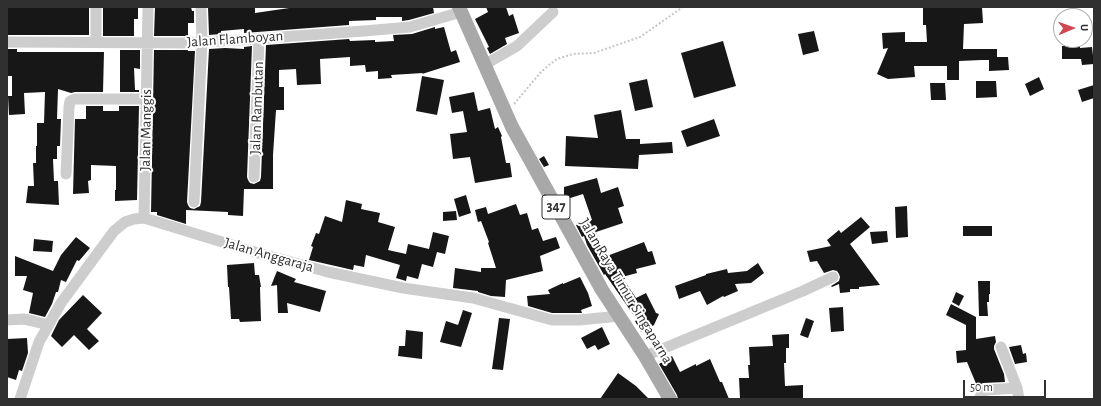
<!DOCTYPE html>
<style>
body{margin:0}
#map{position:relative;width:1101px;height:406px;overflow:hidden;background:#fff;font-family:"Alegreya Sans",sans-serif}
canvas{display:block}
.frame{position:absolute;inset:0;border:8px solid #303030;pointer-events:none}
.north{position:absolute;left:1053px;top:8px;width:40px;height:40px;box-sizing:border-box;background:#fff;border:1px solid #acacac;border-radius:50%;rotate:88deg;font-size:11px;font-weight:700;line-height:16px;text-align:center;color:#303030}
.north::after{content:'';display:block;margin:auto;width:14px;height:18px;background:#d04951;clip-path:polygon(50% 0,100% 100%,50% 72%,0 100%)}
.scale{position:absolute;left:963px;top:380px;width:83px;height:18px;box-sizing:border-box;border:2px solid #303030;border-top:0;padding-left:5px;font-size:12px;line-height:14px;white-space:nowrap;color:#303030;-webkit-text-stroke:3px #fff;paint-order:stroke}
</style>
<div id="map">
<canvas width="1101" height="406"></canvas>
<div class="frame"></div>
<div class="north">U</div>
<div class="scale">50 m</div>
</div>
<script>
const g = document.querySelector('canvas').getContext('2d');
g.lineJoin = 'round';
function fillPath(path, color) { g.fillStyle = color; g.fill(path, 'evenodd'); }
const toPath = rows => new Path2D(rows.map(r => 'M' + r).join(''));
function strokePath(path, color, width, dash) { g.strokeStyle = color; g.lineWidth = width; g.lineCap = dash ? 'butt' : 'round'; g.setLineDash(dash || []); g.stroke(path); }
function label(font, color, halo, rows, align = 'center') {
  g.font = font + ' "Alegreya Sans",sans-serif'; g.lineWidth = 4; g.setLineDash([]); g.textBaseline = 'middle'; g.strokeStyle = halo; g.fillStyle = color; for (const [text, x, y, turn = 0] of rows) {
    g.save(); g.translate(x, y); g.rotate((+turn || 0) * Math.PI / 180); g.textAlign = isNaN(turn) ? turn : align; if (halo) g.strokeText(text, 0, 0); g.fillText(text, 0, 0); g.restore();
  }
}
fillPath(toPath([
 [7,7,89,7,89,35,7,35],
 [103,7,138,7,138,19,134,19,134,36,103,36],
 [155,7,191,7,192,11,194,11,194,23,188,23,188,36,154,36],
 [208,7,255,7,255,13,296,7,433,7,434,13,409,20,402,21,402,17,376,17,376,20,349,21,349,25,244,33,244,29,221,31,221,34,209,35],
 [486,7,506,7,509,16,513,14,519,33,505,38,507,44,490,54,487,48,489,47,475,19,488,12],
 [923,7,982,7,983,23,964,24,963,49,997,49,997,57,1008,57,1009,70,989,71,989,60,982,60,959,61,959,80,947,80,947,66,914,66,915,77,888,79,877,74,888,48,883,49,882,33,905,32,905,42,927,42,926,25,923,25],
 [435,27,435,29,444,27,451,52,456,50,460,62,422,74,423,73,391,75,392,78,378,79,378,71,366,72,365,65,350,66,350,57,320,59,321,84,297,85,296,69,279,70,279,87,284,87,284,110,276,110,273,155,273,189,244,189,243,216,228,215,228,212,186,210,186,224,157,215,157,212,151,212,154,50,188,50,188,51,195,51,187,202,188,205,190,208,194,209,200,206,201,202,209,49,225,48,244,49,244,47,252,46,247,177,248,180,250,183,254,184,260,181,261,177,266,45,349,39,350,41,375,40,375,42,394,41,393,35,412,34],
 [814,31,819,51,803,55,798,34],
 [723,41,736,86,694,98,681,53],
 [1062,46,1080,46,1080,48,1092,47,1094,64,1082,65,1081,59,1062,59],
 [7,49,17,49,17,52,104,52,103,92,75,92,71,93,58,89,57,119,61,119,60,146,57,146,57,159,53,159,54,181,58,181,59,205,26,203,28,186,34,186,33,163,36,163,36,146,37,146,37,123,44,123,45,92,24,93,25,114,9,115,8,96,12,96,12,76,7,76],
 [120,50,140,50,140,69,134,68,135,90,139,90,139,92,120,92],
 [422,76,444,80,437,115,416,111],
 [1039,77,1044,89,1030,96,1025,84],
 [647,79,653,107,635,111,629,83],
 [976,81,996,81,997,97,976,98],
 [930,83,945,83,946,100,931,100],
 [1094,85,1094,98,1082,102,1078,90],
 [474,92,478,111,490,108,495,129,498,127,502,136,501,137,506,163,510,163,512,177,475,183,470,157,453,159,450,134,467,132,463,111,452,113,449,97],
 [86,106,103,106,103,111,119,111,119,106,139,106,137,200,115,201,115,190,116,190,116,166,91,165,91,180,88,181,89,193,73,194,75,119,86,119],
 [621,110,626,139,640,139,640,144,672,142,673,153,639,155,638,169,565,166,566,136,598,138,594,115],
 [714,119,720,136,687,147,681,131],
 [544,156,549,165,544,167,539,159],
 [597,178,601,193,618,187,624,206,618,208,623,223,596,232,603,254,606,253,607,256,644,242,648,252,652,251,656,264,636,269,637,273,622,277,636,298,646,293,656,313,659,314,654,325,641,332,635,321,637,320,605,274,604,275,587,245,584,236,582,237,576,225,592,220,583,194,564,200,564,187],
 [466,195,471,213,459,217,454,199],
 [346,200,362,204,361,209,380,213,378,222,395,227,388,250,406,254,408,244,429,249,433,232,449,236,445,254,437,252,433,267,422,264,418,279,407,276,406,281,396,278,400,265,366,255,364,267,354,265,353,270,309,260,313,247,311,246,316,233,319,234,325,216,342,222],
 [516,204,520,215,527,213,532,230,538,228,543,241,556,237,560,248,540,256,543,271,506,280,505,297,491,296,478,292,478,291,453,288,455,268,481,272,481,268,496,268,488,243,489,242,481,221,478,222,475,210,486,207,488,214],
 [907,206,908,237,896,238,895,207],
 [456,211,457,220,443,221,443,212],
 [861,217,870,227,850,244,880,285,859,287,859,289,850,289,850,292,840,293,839,284,832,287,831,286,839,281,840,277,839,274,837,271,833,270,824,273,817,261,810,262,807,251,831,246,827,240,839,230,841,233],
 [963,226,992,226,992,236,963,236],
 [887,231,888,242,872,244,870,232],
 [76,237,90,248,79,261,77,260,66,282,61,280,58,292,56,292,52,304,45,317,29,313,33,293,23,290,27,276,15,276,15,256,53,271,61,255],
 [34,239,53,241,52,252,33,251],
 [254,263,255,275,259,275,261,287,260,287,261,321,240,322,239,319,231,319,229,287,228,287,227,265],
 [758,263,764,273,751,283,735,284,738,291,724,297,723,296,707,305,700,291,679,299,675,286,706,275,706,274,727,269,728,273,747,271],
 [277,271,296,279,294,282,326,291,320,312,287,303,288,313,278,313,277,285,271,286],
 [580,277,588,293,592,306,581,310,582,313,552,313,528,306,527,296,550,294,548,290,563,283,563,284],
 [978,281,990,281,990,294,989,294,989,302,987,302,988,316,979,316],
 [956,292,964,296,959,306,952,302],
 [83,295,102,313,87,329,99,341,89,350,74,335,62,347,51,336,59,320],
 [951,304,976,317,976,339,995,336,996,342,994,346,994,349,1004,374,1005,382,983,383,977,386,967,362,957,363,956,351,966,350,966,325,946,315],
 [843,307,844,331,831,332,829,308],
 [463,310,472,313,461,347,440,342,446,321,458,325],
 [499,318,510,319,503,370,492,369],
 [806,318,814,321,808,338,800,335],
 [602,327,610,344,598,350,595,345,587,349,581,338],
 [406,330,423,332,422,359,398,356,399,346,405,346],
 [789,334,789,348,786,348,786,363,784,363,785,386,803,385,803,399,740,399,739,378,749,378,748,365,750,365,749,347,773,346,772,335],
 [27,338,28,353,22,371,19,370,16,380,7,377,7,339],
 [1021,345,1023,354,1026,353,1027,362,1015,364,1009,347],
 [672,356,680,372,696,364,696,366,710,359,720,382,722,382,729,399,678,399,677,395,659,364],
 [618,373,636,386,649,399,600,399]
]), '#171717');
strokePath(toPath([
 [514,104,540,73,549,65,557,59,573,54,594,53,640,37,683,7]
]), '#c7c7c7', 2, [2, 2]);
strokePath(toPath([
 [7,42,182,43,240,40,364,31,410,27,461,12],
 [96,42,96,7],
 [484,65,517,46,553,12],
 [66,174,69,107,70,101,75,99,147,99],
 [254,177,259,38],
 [194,202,202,42,201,7],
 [144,218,148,7],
 [7,320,23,319,33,321,48,325],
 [1001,347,1017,388,1019,399],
 [645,356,803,291,833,277],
 [20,399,39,342,61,303,114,231,125,222,134,219,144,218,258,253,328,272,403,288,473,298,552,320,579,320,620,316],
 [979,399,983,392,986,390,1017,388]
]), '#cdcdcd', 11);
strokePath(toPath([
 [459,7,512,127,602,290,645,356,670,399]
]), '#a8a8a8', 14);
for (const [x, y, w] of [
 [556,207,28]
]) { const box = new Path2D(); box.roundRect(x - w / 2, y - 12, w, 24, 3); g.fillStyle = '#fff'; g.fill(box); strokePath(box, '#303030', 1); }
label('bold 14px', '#303030', null, [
 ["347",556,207]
]);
label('15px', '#303030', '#fff', [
 ["Jalan Flamboyan",235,39,-4],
 ["Jalan Rambutan",257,108,-88],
 ["Jalan Manggis",146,130,-89],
 ["Jalan Anggaraja",269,255,16],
 ["Jalan Raya Timur Singaparna",626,291,59]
]);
</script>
